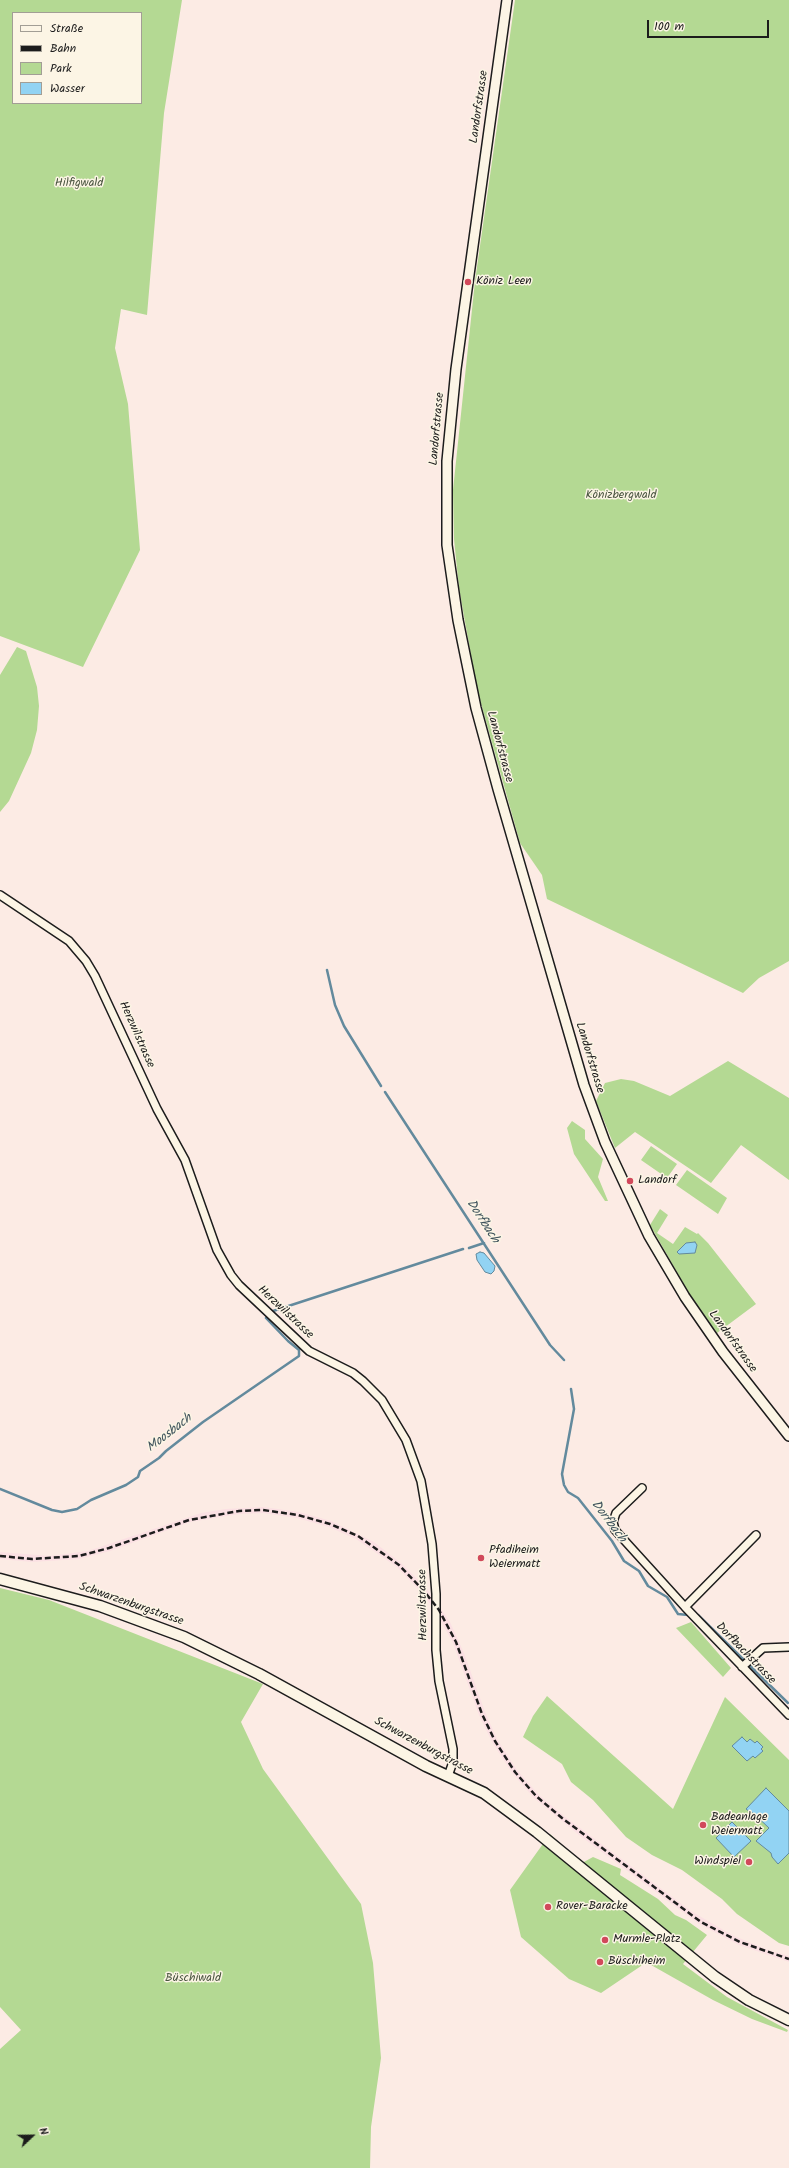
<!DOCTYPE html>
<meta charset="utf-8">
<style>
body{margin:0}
#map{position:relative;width:789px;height:2168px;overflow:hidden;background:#fcebe4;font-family:Kalam,sans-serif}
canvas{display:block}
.legend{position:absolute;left:12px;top:12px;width:130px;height:92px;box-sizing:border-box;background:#fcf5e5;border:1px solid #a29e95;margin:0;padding:5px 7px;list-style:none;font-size:12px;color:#1c1c1c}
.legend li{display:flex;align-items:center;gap:8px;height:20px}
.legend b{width:20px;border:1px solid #a29e95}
.north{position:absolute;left:12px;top:2116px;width:40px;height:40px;-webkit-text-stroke:3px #fcf5e5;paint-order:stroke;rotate:68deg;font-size:11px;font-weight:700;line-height:16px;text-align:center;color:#1c1c1c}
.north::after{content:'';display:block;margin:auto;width:14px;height:18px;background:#1c1c1c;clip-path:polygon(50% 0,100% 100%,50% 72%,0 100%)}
.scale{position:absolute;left:647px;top:20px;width:122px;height:18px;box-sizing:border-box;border:2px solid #1c1c1c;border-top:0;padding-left:5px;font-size:12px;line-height:14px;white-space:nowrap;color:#1c1c1c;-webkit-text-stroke:3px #fcf5e5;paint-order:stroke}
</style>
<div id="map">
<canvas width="789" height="2168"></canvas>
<ul class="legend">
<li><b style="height:5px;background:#fcf5e5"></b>Straße</li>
<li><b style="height:5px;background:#1c1c1c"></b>Bahn</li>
<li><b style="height:11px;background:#b4d993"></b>Park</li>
<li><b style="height:11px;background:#92d3f3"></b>Wasser</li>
</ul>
<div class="north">N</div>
<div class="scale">100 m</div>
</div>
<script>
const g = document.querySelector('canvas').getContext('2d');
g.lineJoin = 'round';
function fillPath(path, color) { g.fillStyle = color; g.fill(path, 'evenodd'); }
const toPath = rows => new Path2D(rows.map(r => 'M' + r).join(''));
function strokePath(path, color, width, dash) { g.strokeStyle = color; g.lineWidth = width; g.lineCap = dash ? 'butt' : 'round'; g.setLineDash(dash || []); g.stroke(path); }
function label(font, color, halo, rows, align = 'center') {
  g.font = font + ' Kalam,sans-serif'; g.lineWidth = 3; g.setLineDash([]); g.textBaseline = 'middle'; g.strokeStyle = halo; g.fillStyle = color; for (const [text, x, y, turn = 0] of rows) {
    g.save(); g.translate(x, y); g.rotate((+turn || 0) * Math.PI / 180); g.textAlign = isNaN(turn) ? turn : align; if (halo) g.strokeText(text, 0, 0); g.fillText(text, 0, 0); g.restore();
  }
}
fillPath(toPath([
 [263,1507,299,1512,331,1521,374,1542,401,1563,427,1589,450,1622,464,1653,485,1712,497,1739,517,1770,538,1794,564,1816,691,1911,732,1935,768,1950,789,1956,789,1962,739,1945,699,1924,579,1835,534,1798,513,1774,492,1742,479,1715,453,1643,436,1612,422,1593,397,1567,356,1539,329,1527,297,1518,263,1513,239,1514,190,1522,110,1551,79,1559,32,1562,0,1559,0,1552,50,1556,88,1551,201,1513,226,1509]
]), '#fbe0e3');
fillPath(toPath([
 [0,0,182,0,164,113,147,315,121,309,115,348,128,404,140,550,83,667,0,636],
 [13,13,141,13,141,103,13,103],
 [515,0,789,0,789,961,759,978,743,993,547,899,542,875,520,843,477,689,459,588,454,539,453,490,475,281],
 [17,647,26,651,37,687,39,706,37,730,31,753,9,801,0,812,0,675],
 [728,1061,789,1098,789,1180,741,1145,711,1183,635,1132,615,1148,596,1101,605,1083,621,1079,634,1081,670,1096],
 [572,1121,585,1130,585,1139,603,1159,598,1177,608,1201,605,1201,574,1154,567,1128],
 [651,1146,677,1164,667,1178,641,1160],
 [687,1170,727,1198,718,1214,676,1185],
 [660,1209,668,1215,657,1233,673,1244,685,1227,697,1234,698,1233,708,1243,756,1304,717,1333,689,1293,650,1225],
 [0,1588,49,1600,263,1684,241,1722,263,1769,361,1904,373,1963,381,2058,371,2127,370,2168,0,2168,0,2049,21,2030,0,2007],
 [691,1622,731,1668,723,1677,676,1628],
 [547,1696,673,1809,725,1697,789,1760,789,1946,779,1943,737,1914,722,1899,682,1870,652,1855,626,1837,593,1800,571,1782,562,1764,523,1737,533,1716],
 [550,1834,582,1863,593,1857,621,1869,620,1875,658,1899,675,1915,686,1920,707,1935,683,1964,727,1997,788,2030,787,2032,752,2019,713,2000,644,1961,641,1966,601,1993,569,1979,521,1937,510,1890]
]), '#b4d993');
const water = toPath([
 [695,1242,697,1245,695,1253,679,1254,677,1252,686,1243,695,1242],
 [480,1252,484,1253,495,1266,494,1271,491,1274,485,1272,477,1260,476,1254,480,1252],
 [742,1737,747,1742,750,1739,755,1743,757,1741,763,1747,761,1749,763,1751,755,1758,753,1756,747,1761,732,1746,742,1737],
 [766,1788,789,1811,789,1853,778,1864,772,1857,771,1853,756,1841,769,1828,753,1813,750,1812,746,1809,766,1788],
 [732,1822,751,1841,734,1857,716,1838,732,1822]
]);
fillPath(water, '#92d3f3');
strokePath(water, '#638a9d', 1);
strokePath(toPath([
 [327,970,335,1005,344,1026,381,1086],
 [385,1092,550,1345,564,1360],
 [469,1248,484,1243],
 [270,1312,463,1249],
 [571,1389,574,1409,562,1474,564,1485,568,1492,578,1498,612,1541,624,1561,639,1571,648,1586,667,1597,678,1614,688,1615],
 [0,1489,52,1510,62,1512,77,1509,91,1500,126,1485,138,1477,140,1471,159,1458,166,1451,203,1422,299,1356,299,1350,288,1341,266,1318],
 [698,1615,788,1703]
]), '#638a9d', 2.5);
const minor = toPath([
 [0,895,69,941,86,961,95,976,157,1109,185,1160,217,1250,231,1275,239,1285,309,1351,353,1373,363,1381,382,1400,406,1440,421,1481,432,1544,436,1594,436,1650,439,1681,453,1749,453,1762,448,1776],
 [642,1488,616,1513,613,1522,615,1530,685,1607,789,1715],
 [685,1607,756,1535],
 [742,1667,763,1648,789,1647]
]);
const tertiary = toPath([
 [507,0,456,369,447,461,447,545,458,620,476,708,498,789,584,1085,605,1142,649,1236,685,1297,723,1352,789,1436]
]);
const secondary = toPath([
 [0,1579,100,1606,184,1637,259,1674,426,1766,484,1793,537,1832,715,1977,749,2000,789,2020]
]);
strokePath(minor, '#1c1c1c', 10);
strokePath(tertiary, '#1c1c1c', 12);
strokePath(secondary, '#1c1c1c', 13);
strokePath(minor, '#fcf5e5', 7);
strokePath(tertiary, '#fcf5e5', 9);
strokePath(secondary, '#fcf5e5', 10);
strokePath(toPath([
 [0,1556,32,1559,79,1556,109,1548,189,1520,239,1511,263,1510,298,1515,330,1524,358,1536,399,1565,424,1591,439,1610,456,1642,482,1714,495,1741,515,1772,536,1796,562,1818,701,1922,740,1942,789,1959]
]), '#1c1c1c', 2.5, [6, 3]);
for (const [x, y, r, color] of [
 [468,282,4,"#d1495b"],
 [630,1181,4,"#d1495b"],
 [481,1558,4,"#d1495b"],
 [703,1825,4,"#d1495b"],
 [749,1862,4,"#d1495b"],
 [548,1907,4,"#d1495b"],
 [605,1940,4,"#d1495b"],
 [600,1962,4,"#d1495b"]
]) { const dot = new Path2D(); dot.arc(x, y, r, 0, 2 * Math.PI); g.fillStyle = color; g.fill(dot); strokePath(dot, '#fcf5e5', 1.5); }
label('12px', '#1c1c1c', '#fcf5e5', [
 ["Landorfstrasse",480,107,-82],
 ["Landorfstrasse",438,429,-85],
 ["Landorfstrasse",499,747,75],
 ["Herzwilstrasse",136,1035,66],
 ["Landorfstrasse",589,1058,73],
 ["Herzwilstrasse",285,1313,43],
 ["Landorfstrasse",732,1342,54],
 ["Schwarzenburgstrasse",131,1605,19],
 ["Herzwilstrasse",424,1605,-91],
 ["Dorfbachstrasse",745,1654,46],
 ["Schwarzenburgstrasse",423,1747,28]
]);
label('12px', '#4a5540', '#fcf5e5', [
 ["Hilfigwald",79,184],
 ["Könizbergwald",621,496],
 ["Büschiwald",193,1979]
]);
label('12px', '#1c1c1c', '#fcf5e5', [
 ["Köniz Leen",476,282],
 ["Landorf",638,1181],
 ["Pfadiheim",489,1551],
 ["Weiermatt",489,1565],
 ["Badeanlage",711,1818],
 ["Weiermatt",711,1832],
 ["Windspiel",741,1862,"right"],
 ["Rover-Baracke",556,1907],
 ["Murmle-Platz",613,1940],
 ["Büschiheim",608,1962]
], 'left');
label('italic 13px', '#3f535c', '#fcf5e5', [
 ["Dorfbach",482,1222,57],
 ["Moosbach",170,1434,-38],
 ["Dorfbach",608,1522,53]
]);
</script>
